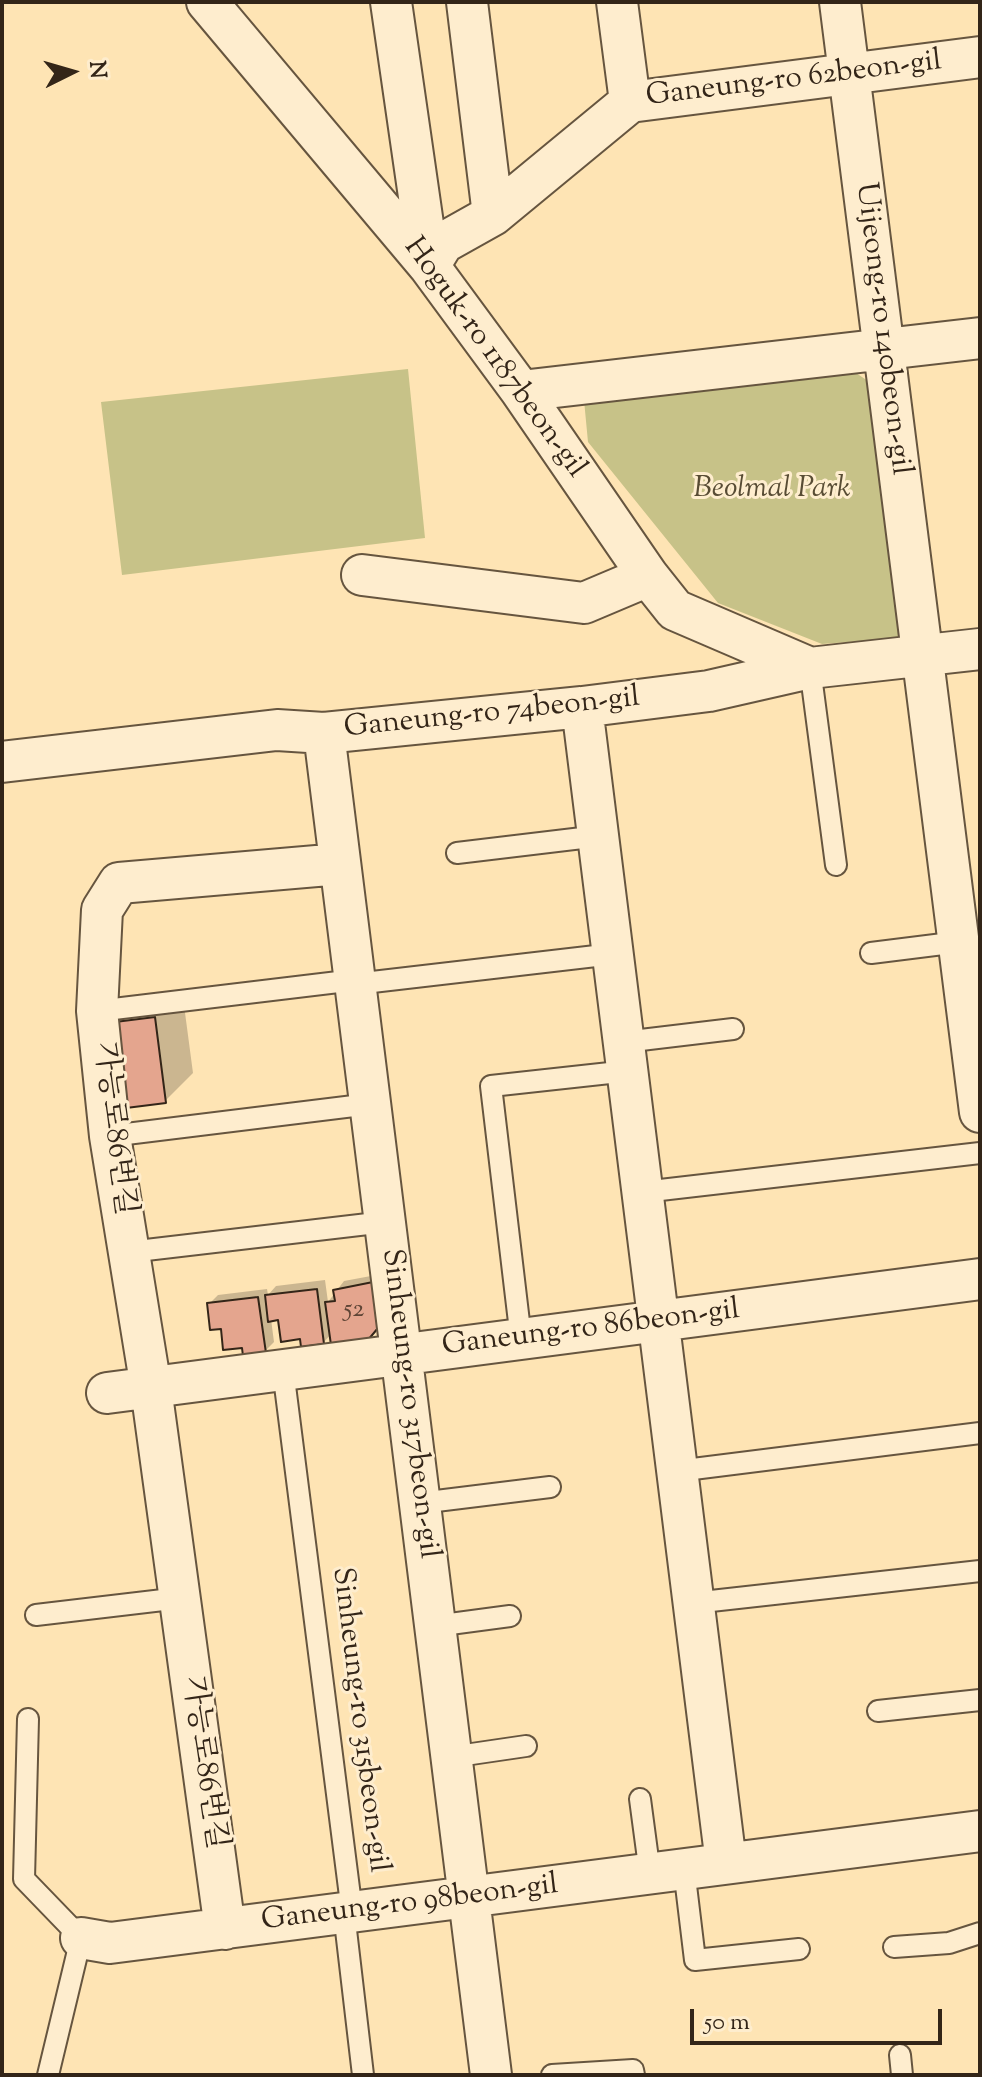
<!DOCTYPE html>
<meta charset="utf-8">
<style>
body{margin:0}
#map{position:relative;width:982px;height:2077px;overflow:hidden;background:#fee4b4;font-family:"Sorts Mill Goudy",serif}
canvas{display:block}
.frame{position:absolute;inset:0;border:4px solid #332518;pointer-events:none}
.north{position:absolute;left:32px;top:32px;width:80px;height:80px;-webkit-text-stroke:6px #feedce;paint-order:stroke;rotate:85deg;font-size:22px;font-weight:700;line-height:32px;text-align:center;color:#332518}
.north::after{content:'';display:block;margin:auto;width:28px;height:36px;background:#332518;clip-path:polygon(50% 0,100% 100%,50% 72%,0 100%)}
.scale{position:absolute;left:690px;top:2009px;width:252px;height:36px;box-sizing:border-box;border:4px solid #332518;border-top:0;padding-left:10px;font-size:24px;line-height:28px;white-space:nowrap;color:#332518;-webkit-text-stroke:6px #feedce;paint-order:stroke}
</style>
<div id="map">
<canvas width="982" height="2077"></canvas>
<div class="frame"></div>
<div class="north">N</div>
<div class="scale">50 m</div>
</div>
<script>
const g = document.querySelector('canvas').getContext('2d');
g.lineJoin = 'round';
function fillPath(path, color) { g.fillStyle = color; g.fill(path, 'evenodd'); }
const toPath = rows => new Path2D(rows.map(r => 'M' + r).join(''));
function strokePath(path, color, width, dash) { g.strokeStyle = color; g.lineWidth = width; g.lineCap = dash ? 'butt' : 'round'; g.setLineDash(dash || []); g.stroke(path); }
function label(font, color, halo, rows, align = 'center') {
  g.font = font + ' "Sorts Mill Goudy","Noto Serif KR",serif'; g.lineWidth = 6; g.setLineDash([]); g.textBaseline = 'middle'; g.strokeStyle = halo; g.fillStyle = color; for (const [text, x, y, turn = 0] of rows) {
    g.save(); g.translate(x, y); g.rotate((+turn || 0) * Math.PI / 180); g.textAlign = isNaN(turn) ? turn : align; if (halo) g.strokeText(text, 0, 0); g.fillText(text, 0, 0); g.restore();
  }
}
fillPath(toPath([
 [408,369,425,538,122,575,101,402],
 [850,369,871,383,899,638,822,644,718,603,588,442,584,400]
]), '#c7c288');
fillPath(toPath([
 [182,990,193,1073,165,1101,117,1023,145,995],
 [387,1273,323,1343,302,1337,280,1318,271,1319,274,1342,265,1351,244,1346,223,1327,209,1304,218,1295,267,1289,268,1295,276,1286,325,1280,328,1302,344,1281]
]), '#0003');
const building = toPath([
 [155,1017,166,1103,126,1108,115,1022,155,1017],
 [378,1281,383,1322,368,1340,331,1345,325,1302,335,1301,333,1290,378,1281],
 [317,1289,324,1344,301,1347,300,1339,281,1342,278,1320,268,1322,265,1295,317,1289],
 [258,1297,266,1353,243,1356,242,1348,223,1350,221,1329,210,1330,207,1303,258,1297]
]);
fillPath(building, '#e4a58e');
strokePath(building, '#332518', 2);
const lane = toPath([
 [810,668,836,865],
 [457,853,599,836],
 [871,953,959,942],
 [355,984,613,954],
 [97,1011,355,980],
 [624,1042,733,1029],
 [110,1136,370,1104],
 [643,1192,980,1153],
 [129,1252,385,1222],
 [521,1339,491,1086,628,1071],
 [283,1370,351,1904,344,1913,363,2075],
 [677,1471,980,1433],
 [420,1503,550,1487],
 [693,1603,980,1571],
 [36,1615,180,1598],
 [435,1626,510,1616],
 [878,1711,980,1700],
 [28,1719,24,1879,81,1938,48,2075],
 [451,1757,526,1746],
 [640,1799,650,1874],
 [684,1869,695,1960,799,1949],
 [894,1947,949,1943,980,1933],
 [900,2055,902,2075],
 [552,2075,633,2070,634,2075]
]);
const street = toPath([
 [207,2,429,266,521,391,648,576,675,610,810,668],
 [391,2,429,266],
 [467,2,493,215],
 [617,2,630,102],
 [840,2,980,1112],
 [429,266,443,243,493,215,630,102,980,57],
 [521,391,980,338],
 [362,575,584,603,648,576],
 [582,707,726,1863],
 [324,733,491,2075],
 [2,762,277,730,324,733,582,707,709,691,810,668,980,649],
 [107,1393,980,1279],
 [225,1929,151,1388,110,1136,97,1011,102,910,119,883,340,864],
 [81,1938,110,1943,980,1831]
]);
strokePath(lane, '#66553f', 24);
strokePath(street, '#66553f', 44);
strokePath(lane, '#feedce', 20);
strokePath(street, '#feedce', 40);
label('26px', '#5f4536', null, [
 ["52",354,1312]
]);
label('30px', '#332518', '#feedce', [
 ["Ganeung-ro 62beon-gil",794,81,-7],
 ["Uijeong-ro 140beon-gil",881,329,83],
 ["Hoguk-ro 1187beon-gil",493,359,54],
 ["Ganeung-ro 74beon-gil",492,715,-6],
 ["가능로86번길",112,1129,83],
 ["Ganeung-ro 86beon-gil",591,1330,-7],
 ["Sinheung-ro 317beon-gil",408,1404,83],
 ["Sinheung-ro 315beon-gil",358,1720,83],
 ["가능로86번길",202,1763,82],
 ["Ganeung-ro 98beon-gil",410,1905,-7]
]);
label('italic 30px', '#584c34', '#feedce', [
 ["Beolmal Park",772,491]
]);
</script>
